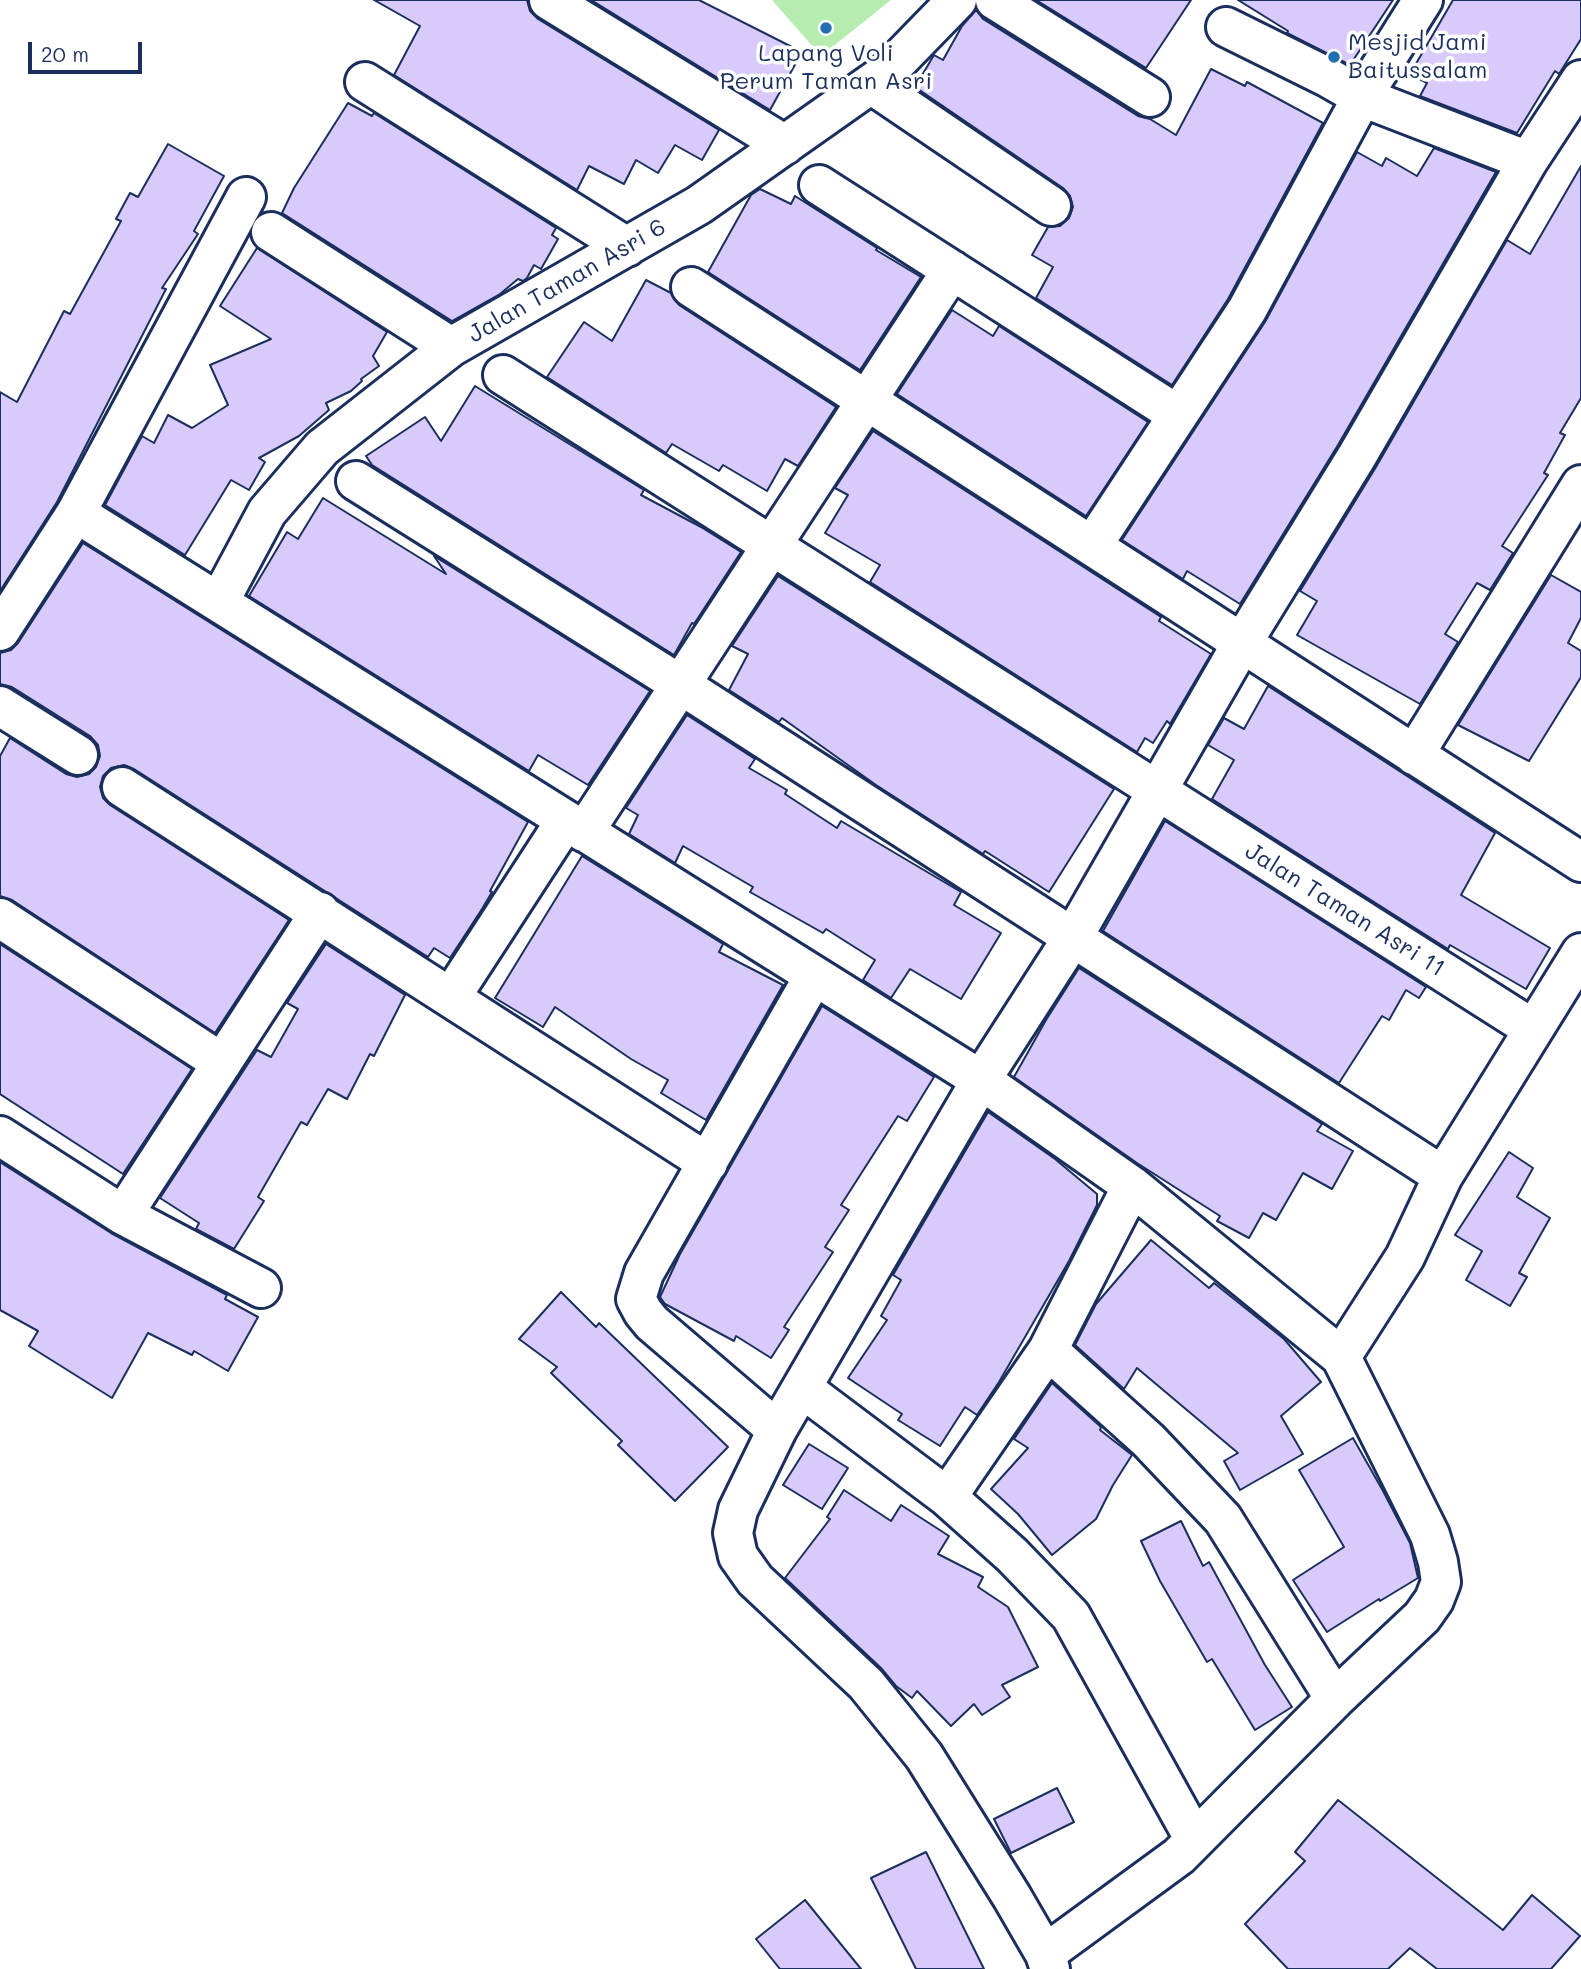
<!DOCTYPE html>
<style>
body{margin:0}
#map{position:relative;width:1581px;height:1969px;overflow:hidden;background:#fff;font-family:Mali,sans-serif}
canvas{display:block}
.scale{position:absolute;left:28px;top:42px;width:114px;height:32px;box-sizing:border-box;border:4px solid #1b2f5e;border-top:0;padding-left:9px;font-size:21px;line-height:24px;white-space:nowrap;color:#1b2f5e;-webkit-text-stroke:5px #fff;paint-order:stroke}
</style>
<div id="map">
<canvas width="1581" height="1969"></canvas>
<div class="scale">20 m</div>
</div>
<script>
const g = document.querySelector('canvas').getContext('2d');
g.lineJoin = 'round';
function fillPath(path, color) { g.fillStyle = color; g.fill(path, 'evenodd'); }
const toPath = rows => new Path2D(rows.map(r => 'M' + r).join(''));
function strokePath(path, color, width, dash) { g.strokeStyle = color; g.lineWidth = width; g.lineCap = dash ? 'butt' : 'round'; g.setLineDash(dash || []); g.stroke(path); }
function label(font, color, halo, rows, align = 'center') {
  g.font = font + ' Mali,sans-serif'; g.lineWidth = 7; g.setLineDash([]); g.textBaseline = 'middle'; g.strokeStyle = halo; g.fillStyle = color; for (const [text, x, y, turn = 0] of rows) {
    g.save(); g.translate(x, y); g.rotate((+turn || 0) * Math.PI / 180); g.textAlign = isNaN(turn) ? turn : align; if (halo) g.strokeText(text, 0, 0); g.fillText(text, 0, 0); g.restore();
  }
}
fillPath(toPath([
 [772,0,891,0,821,56]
]), '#b6ecaf');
const building = toPath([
 [374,0,527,0,530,11,538,19,719,130,702,160,675,145,658,173,636,160,624,184,589,166,577,190,394,75,420,26,374,0],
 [591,0,699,0,802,52,770,110,591,0],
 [1036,0,1191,0,1146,68,1036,0],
 [1238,0,1393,0,1350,65,1287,33,1288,31,1238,0],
 [1453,0,1581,0,1581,39,1559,74,1555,71,1517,133,1420,96,1427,83,1410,74,1453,0],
 [976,10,983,19,1138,116,1150,119,1176,135,1211,69,1245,86,1247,82,1323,123,1228,299,1172,385,1036,298,1053,267,1032,255,1048,227,1060,226,1069,218,1073,207,1070,196,1063,188,915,87,934,55,943,60,962,26,976,10],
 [348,103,372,116,374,113,556,228,552,235,558,239,541,269,534,265,527,278,523,281,518,279,500,294,452,321,282,213,294,188,348,103],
 [168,144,224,176,194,231,198,234,162,288,166,289,57,502,0,591,0,392,17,402,64,311,70,314,121,221,116,219,130,193,138,197,168,144],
 [1434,148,1496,172,1338,445,1240,604,1187,571,1183,579,1122,540,1265,322,1357,152,1382,166,1386,158,1417,176,1434,148],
 [1581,166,1581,398,1560,433,1565,435,1544,473,1548,475,1502,546,1513,553,1490,590,1477,583,1445,634,1458,642,1420,704,1297,635,1317,601,1300,591,1376,467,1507,240,1530,254,1581,166],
 [760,189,791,204,795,196,877,248,876,250,921,277,860,370,708,272,751,195,760,189],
 [257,248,387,332,373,356,379,366,361,379,362,381,351,391,326,403,329,410,299,436,259,458,265,462,249,490,231,480,185,555,105,505,142,436,154,443,168,415,192,428,228,405,210,365,271,339,220,306,257,248],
 [646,280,671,293,679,305,836,407,798,466,785,459,767,491,723,465,719,471,672,444,666,453,547,377,584,322,612,341,646,280],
 [952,310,993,336,999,326,1148,422,1086,516,897,394,952,310],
 [475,386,644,490,641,495,701,527,741,552,694,624,692,623,674,655,372,465,366,456,425,417,441,441,475,386],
 [873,431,1161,617,1159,621,1211,654,1170,724,1167,721,1153,743,1145,738,1137,752,870,582,880,565,825,533,848,495,835,488,873,431],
 [323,498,446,574,434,556,650,691,588,785,538,755,529,771,249,596,287,532,298,539,323,498],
 [83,543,528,822,490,891,492,892,482,909,450,958,434,948,428,957,134,769,124,765,111,768,103,776,100,787,103,798,110,805,289,920,215,1033,12,900,0,896,0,756,10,738,66,774,77,777,89,774,96,767,100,756,98,745,90,736,12,687,0,684,0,653,11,650,18,643,83,543],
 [1551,575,1581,592,1581,618,1568,643,1581,651,1581,677,1529,761,1458,725,1551,575],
 [778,576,1114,789,1049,892,985,851,983,854,876,785,782,718,779,722,729,690,748,654,732,646,778,576],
 [1268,686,1495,833,1461,895,1550,948,1526,989,1450,945,1448,949,1212,799,1234,760,1208,745,1224,718,1244,729,1268,686],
 [687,715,755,759,749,768,787,790,785,794,837,828,841,821,961,892,954,905,1001,933,961,999,910,969,891,998,863,980,875,960,826,929,823,933,750,892,753,887,683,846,675,863,629,834,638,815,626,808,687,715],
 [1165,821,1426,987,1419,998,1406,990,1389,1020,1382,1016,1339,1083,1103,931,1165,821],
 [582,856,723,944,719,952,783,985,706,1120,661,1093,668,1080,631,1059,555,1007,543,1027,495,998,582,856],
 [0,944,192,1069,123,1174,0,1094,0,944],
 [326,944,405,995,374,1056,370,1054,347,1099,328,1089,307,1125,301,1122,258,1197,264,1201,234,1249,196,1229,199,1223,160,1198,257,1050,271,1057,298,1009,287,1003,326,944],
 [1079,968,1322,1124,1317,1131,1353,1151,1332,1189,1303,1173,1276,1220,1263,1213,1249,1238,1217,1221,1220,1216,1137,1163,1014,1077,1046,1020,1079,968],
 [822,1006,934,1077,907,1121,898,1116,841,1205,849,1210,825,1247,833,1252,784,1327,789,1330,771,1358,736,1336,734,1341,665,1304,660,1297,680,1254,822,1006],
 [988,1112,1055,1159,1097,1194,1097,1205,1069,1261,999,1382,977,1415,965,1407,940,1446,898,1420,902,1414,848,1378,887,1320,881,1316,901,1280,893,1275,988,1112],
 [1509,1152,1533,1168,1517,1197,1550,1218,1519,1273,1527,1277,1510,1306,1466,1280,1482,1251,1455,1235,1509,1152],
 [0,1162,111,1233,227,1295,225,1299,258,1317,228,1371,194,1351,192,1355,148,1333,112,1398,29,1346,38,1331,0,1310,0,1162],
 [1151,1240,1209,1288,1214,1283,1284,1339,1321,1382,1281,1416,1303,1454,1240,1490,1224,1461,1238,1453,1137,1368,1124,1389,1075,1345,1096,1304,1151,1240],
 [561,1292,596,1327,599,1323,728,1447,675,1501,618,1445,622,1441,551,1373,557,1367,519,1339,561,1292],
 [1052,1383,1101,1427,1100,1430,1132,1455,1113,1485,1096,1519,1052,1555,1018,1514,991,1489,1028,1448,1014,1439,1052,1383],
 [1353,1438,1383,1491,1410,1543,1418,1578,1380,1601,1379,1599,1327,1632,1293,1580,1344,1547,1299,1470,1353,1438],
 [809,1444,848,1468,822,1509,783,1485,809,1444],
 [844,1490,891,1521,901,1505,949,1536,938,1554,983,1577,978,1587,1008,1607,1038,1667,1002,1685,1010,1697,982,1715,974,1704,951,1726,917,1691,912,1698,896,1686,881,1668,785,1578,830,1519,827,1517,844,1490],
 [1181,1521,1203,1566,1209,1562,1265,1665,1292,1707,1255,1730,1212,1659,1207,1662,1160,1581,1141,1541,1181,1521],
 [1057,1788,1074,1822,1011,1853,994,1819,1057,1788],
 [1338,1800,1503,1930,1532,1895,1580,1936,1551,1969,1437,1969,1410,1948,1388,1969,1288,1969,1245,1924,1305,1861,1295,1852,1338,1800],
 [926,1852,984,1969,916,1969,871,1878,926,1852],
 [805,1900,861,1969,780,1969,756,1939,805,1900]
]);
fillPath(building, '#d9cafc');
strokePath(building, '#1b2f5e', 2);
const street = toPath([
 [549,0,785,145],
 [995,0,1150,97],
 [1226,27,1327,77,1362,97,1528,161],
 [365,82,627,247],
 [871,84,1051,206],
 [819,185,1178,415],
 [271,232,451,347],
 [691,287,1581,862],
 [503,375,1533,1029],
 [356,481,681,685,1443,1176],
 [76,513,981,1080,1132,1186,1341,1357],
 [1092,546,1247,310,1362,97,1423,0],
 [219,602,267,512,322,448,451,347,699,205,885,74,957,0],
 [0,631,76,513,246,197],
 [0,706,78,755],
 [1414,755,1581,485],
 [122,787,708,1163],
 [584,832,952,270],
 [0,918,222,1063],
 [451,997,566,820],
 [0,1136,123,1215,261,1288],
 [123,1215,320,912],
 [1048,1350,1148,1440,1223,1519,1335,1699],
 [802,1388,947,1497,1012,1555,1071,1616,1195,1840],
 [777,1430,652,1323,643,1312,636,1299,644,1273,814,976],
 [947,1497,1048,1350,1132,1186],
 [1045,1954,1179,1856,1335,1699,1422,1617,1434,1600,1441,1582,1438,1562,1430,1535,1341,1357,1405,1257,1443,1176,1581,953],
 [1050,1969,1045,1954,1012,1897,924,1756,866,1684,755,1580,738,1556,733,1533,738,1510,777,1430,981,1080,1073,937,1242,643,1357,456,1528,161,1581,80]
]);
strokePath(street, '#1b2f5e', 44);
strokePath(street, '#fff', 38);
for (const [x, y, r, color] of [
 [826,28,7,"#1f6fb2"],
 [1334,57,7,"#1f6fb2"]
]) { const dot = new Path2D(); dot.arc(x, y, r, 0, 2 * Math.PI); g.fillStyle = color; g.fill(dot); strokePath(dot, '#fff', 2.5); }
label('24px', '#1b2f5e', '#fff', [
 ["Mesjid Jami",1348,43],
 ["Baitussalam",1348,71],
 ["Lapang Voli",826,54,"center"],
 ["Perum Taman Asri",826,82,"center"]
], 'left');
label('24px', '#1b2f5e', '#fff', [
 ["Jalan Taman Asri 6",567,281,-30],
 ["Jalan Taman Asri 11",1345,910,32]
]);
</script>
